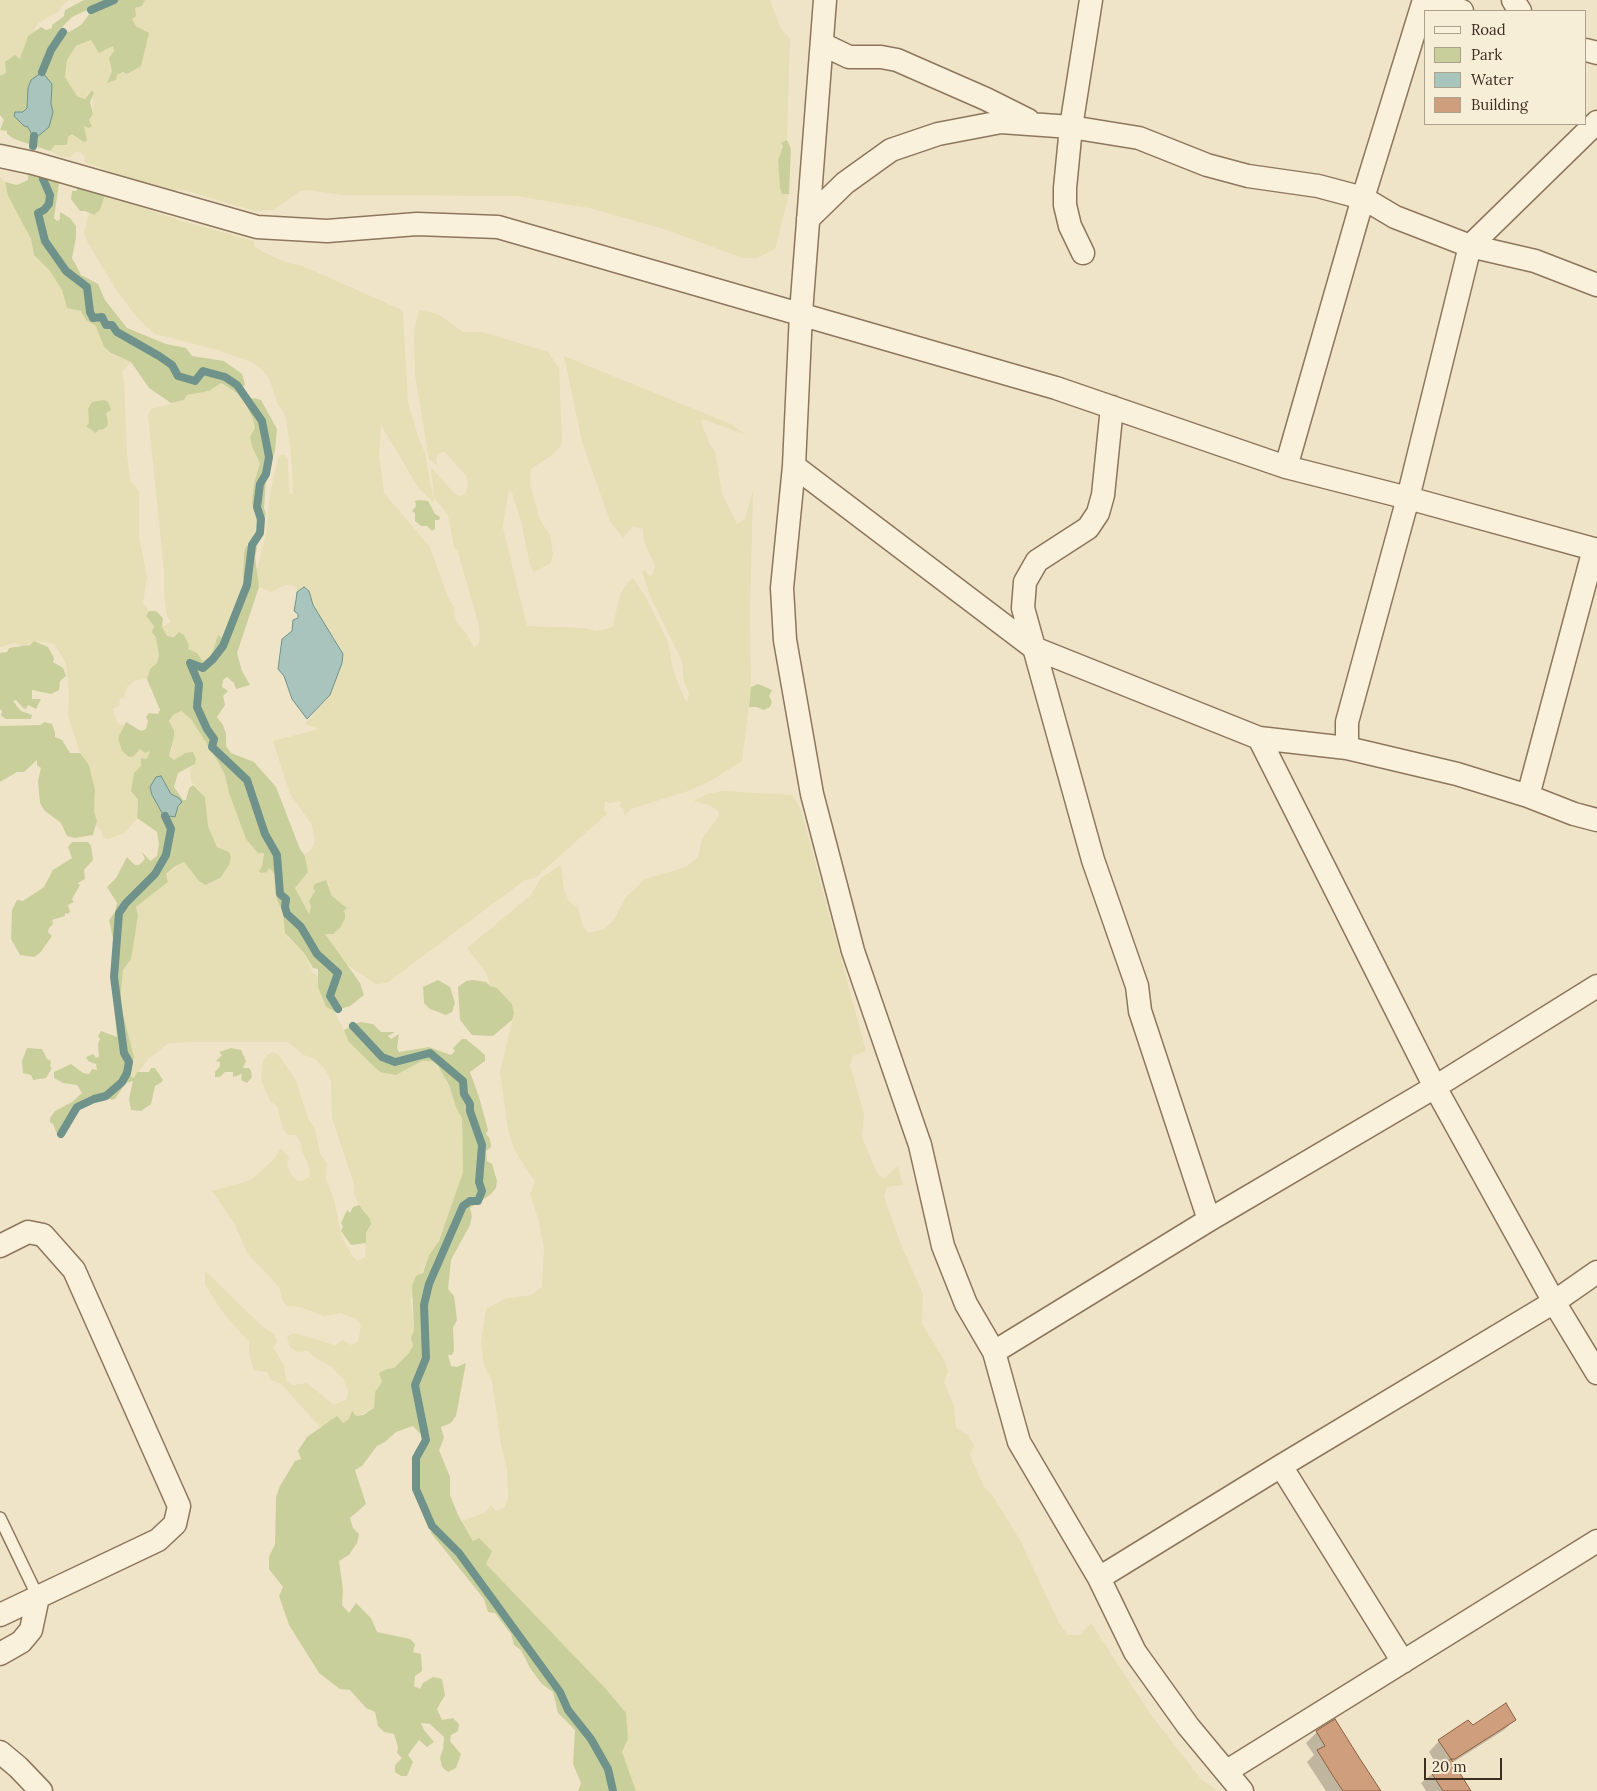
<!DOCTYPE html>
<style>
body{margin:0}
#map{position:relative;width:1597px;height:1791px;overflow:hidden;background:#f0e4c8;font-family:Lora,serif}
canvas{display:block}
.legend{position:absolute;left:1424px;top:10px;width:162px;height:115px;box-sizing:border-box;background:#f7eed8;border:1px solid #ada18e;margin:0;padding:6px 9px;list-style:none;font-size:15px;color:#3d2e20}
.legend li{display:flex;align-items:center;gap:10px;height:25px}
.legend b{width:25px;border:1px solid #ada18e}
.scale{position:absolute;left:1424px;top:1758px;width:78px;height:22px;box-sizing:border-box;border:2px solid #3d2e20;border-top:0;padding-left:6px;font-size:15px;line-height:18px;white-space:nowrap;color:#3d2e20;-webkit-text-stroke:4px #f7eed8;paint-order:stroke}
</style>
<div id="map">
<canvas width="1597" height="1791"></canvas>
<ul class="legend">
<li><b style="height:6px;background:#faf1dc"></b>Road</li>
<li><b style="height:14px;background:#c9cf9b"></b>Park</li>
<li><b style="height:14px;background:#a9c4bc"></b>Water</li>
<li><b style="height:14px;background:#cf9f7d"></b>Building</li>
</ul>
<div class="scale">20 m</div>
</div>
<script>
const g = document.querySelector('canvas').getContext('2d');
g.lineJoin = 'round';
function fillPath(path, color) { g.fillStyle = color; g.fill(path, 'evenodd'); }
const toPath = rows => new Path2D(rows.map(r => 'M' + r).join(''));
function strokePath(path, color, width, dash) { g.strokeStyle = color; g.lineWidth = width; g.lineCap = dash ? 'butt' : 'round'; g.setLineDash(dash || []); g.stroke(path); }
fillPath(toPath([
 [0,0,70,0,61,6,59,11,38,23,34,32,28,36,20,60,12,58,5,62,6,73,0,76],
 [145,0,770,0,781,29,790,38,787,140,781,143,783,146,778,161,782,194,789,194,775,249,757,258,742,258,667,230,621,217,589,208,516,196,342,195,309,190,300,191,273,210,254,211,184,190,169,190,143,184,84,162,85,157,81,152,76,152,71,157,63,157,50,151,55,145,67,145,68,137,89,120,93,114,92,90,87,94,86,99,77,96,65,77,67,60,71,52,76,46,91,40,105,51,113,45,114,51,112,71,107,82,123,72,127,73,133,70,141,59,149,34,136,26,132,19,135,8,142,6],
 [0,177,5,182,8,196,31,239,34,255,50,271,62,290,67,308,82,311,86,320,96,326,99,331,104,347,111,354,132,362,122,371,124,382,127,453,130,481,139,491,139,537,147,577,143,603,149,611,146,616,154,626,152,632,156,638,159,655,157,663,150,669,147,679,136,680,127,687,124,698,120,699,119,706,113,709,117,723,123,725,125,727,118,738,120,743,150,750,150,756,138,771,131,791,138,800,137,818,125,833,108,839,103,838,102,831,96,826,94,812,95,790,89,765,80,753,68,716,69,692,66,664,62,656,54,644,44,642,34,641,23,647,15,643,0,647],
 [105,195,179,220,254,241,255,247,265,253,288,263,300,265,400,309,403,313,408,402,418,437,425,453,434,503,418,487,381,425,379,456,384,493,430,547,447,595,455,609,454,614,457,623,464,630,474,647,478,645,480,638,478,622,458,552,454,547,448,515,434,498,431,467,455,494,459,496,465,494,468,487,467,477,445,452,438,453,436,460,438,466,429,459,415,375,414,332,419,310,438,314,463,332,483,332,548,352,559,368,562,441,560,447,552,455,531,469,530,484,540,520,550,535,553,554,551,563,534,572,530,565,521,521,512,493,509,489,504,518,503,528,527,626,585,628,595,631,607,629,613,626,619,598,625,586,633,578,646,598,668,642,673,670,685,700,688,701,689,692,684,683,682,661,651,598,642,572,645,570,649,576,652,575,655,566,644,541,643,529,633,526,623,538,610,521,582,442,564,356,733,425,744,434,703,419,701,422,710,445,715,451,722,494,737,524,745,519,753,490,750,612,751,687,742,761,712,780,688,791,631,809,625,815,623,808,619,806,621,803,619,801,610,803,605,801,604,810,607,814,535,878,525,880,387,983,376,984,346,964,325,934,344,922,342,912,347,908,332,896,328,883,315,891,309,901,311,907,310,916,295,888,308,872,305,854,311,850,315,841,312,825,290,794,273,741,319,729,305,724,330,695,342,663,343,654,313,605,309,591,304,587,297,592,295,586,285,585,271,592,259,587,256,575,265,537,271,489,278,458,281,455,285,455,288,459,289,492,291,495,293,493,291,453,285,414,278,405,269,378,263,370,251,362,218,350,155,334,137,318,117,291,88,243,84,232,89,213,94,215,100,210],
 [221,383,237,393,241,391,248,400,247,407,253,419,255,428,253,449,260,463,252,503,260,533,244,552,243,578,247,585,227,635,222,638,218,636,212,655,204,663,197,653,187,649,189,645,184,635,167,636,162,627,171,622,167,616,164,595,164,572,148,415,151,409,184,400,187,395,209,391],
 [181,711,191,719,217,760,225,775,229,793,246,839,264,853,262,867,269,868,275,874,277,900,283,912,287,937,304,953,313,973,317,975,322,999,326,1007,334,1011,348,1037,402,1072,422,1061,432,1061,444,1075,462,1118,463,1172,439,1241,429,1255,411,1300,414,1330,411,1338,413,1346,401,1364,394,1368,387,1369,382,1382,375,1392,374,1408,343,1423,337,1416,322,1429,280,1383,271,1380,267,1372,254,1370,249,1355,249,1342,224,1314,205,1285,205,1271,263,1327,274,1334,277,1342,273,1347,284,1365,286,1380,292,1385,307,1383,334,1405,347,1399,348,1391,344,1380,332,1367,317,1359,308,1351,297,1352,290,1347,287,1337,294,1333,335,1345,343,1340,351,1345,358,1342,361,1326,356,1319,341,1313,324,1316,300,1307,287,1306,282,1299,279,1287,248,1254,234,1223,212,1191,251,1180,273,1160,281,1148,289,1158,287,1165,290,1173,296,1180,302,1181,309,1177,310,1169,302,1151,301,1143,296,1135,289,1135,283,1129,277,1106,270,1101,261,1080,263,1061,267,1055,273,1052,279,1055,296,1081,308,1118,315,1129,320,1154,327,1163,326,1179,334,1200,342,1237,353,1257,358,1261,365,1257,366,1233,369,1228,366,1212,359,1205,354,1194,354,1184,332,1118,331,1081,325,1069,315,1059,304,1055,288,1042,199,1042,169,1043,148,1059,134,1078,130,1076,134,1057,120,1002,123,970,131,958,138,916,136,907,168,882,166,874,184,862,199,881,207,885,213,883,220,878,229,852,217,847,208,826,205,797,191,781,190,768,195,764,185,753,174,760,169,756,172,749,174,729,169,721,173,715],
 [723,791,792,795,801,810,866,1051,853,1056,850,1065,864,1114,862,1137,878,1175,884,1178,898,1166,903,1185,887,1187,884,1197,902,1247,923,1294,922,1324,944,1360,948,1371,944,1382,954,1406,956,1428,968,1435,974,1446,970,1455,984,1487,993,1496,1021,1542,1059,1623,1068,1635,1080,1635,1091,1623,1149,1712,1200,1778,1217,1791,636,1791,622,1752,628,1739,626,1713,606,1689,486,1564,462,1521,486,1512,491,1505,496,1511,504,1508,508,1499,507,1469,501,1445,492,1381,484,1365,481,1342,486,1309,504,1299,531,1295,542,1287,544,1248,538,1218,530,1194,535,1182,514,1149,508,1130,500,1072,514,1013,512,1004,502,992,490,986,486,973,467,948,530,896,541,878,561,865,564,890,569,901,578,908,583,926,588,933,604,929,614,920,626,897,645,879,686,867,698,857,702,839,717,819,719,812,709,805,694,801,707,794]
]), '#e6deb5');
fillPath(toPath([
 [84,0,145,0,142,6,135,8,136,16,132,19,136,26,149,33,141,66,127,74,123,72,117,75,116,80,107,83,112,71,109,58,114,51,113,46,99,53,91,40,76,46,67,60,65,77,77,96,85,99,92,90,94,93,90,102,93,114,89,120,92,126,89,128,84,126,87,141,84,142,72,134,68,137,67,145,55,145,50,151,14,139,7,134,7,131,0,130,4,120,0,115,0,76,6,73,5,62,15,55,20,59,28,36,41,27,46,30,52,28,52,25,64,16,65,10],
 [89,9,90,13,81,25,69,32,60,33,59,30,72,17],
 [52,84,51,104,53,112,37,137,32,135,28,127,15,112,23,112,27,108,28,88],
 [787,140,791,149,789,194,782,194,780,188,778,161,783,146,781,143],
 [28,174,59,183,54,218,57,221,60,219,60,212,70,218,76,226,76,238,72,258,77,267,81,275,98,284,105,300,127,328,166,344,186,348,192,356,224,361,242,374,245,384,241,391,237,393,221,383,209,391,187,395,184,400,171,403,149,388,131,362,111,353,104,347,96,326,86,320,81,311,67,308,62,290,50,271,34,255,31,239,8,196,5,182,17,185,28,180],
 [86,185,99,194,105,195,100,210,94,215,85,211,80,211,71,199,72,191,77,191,77,188],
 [254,398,261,400,277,429,275,451,266,480,264,508,266,514,260,533,252,503,254,484,260,463,253,449,250,437,255,428,253,419,247,407,248,400],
 [104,400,108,402,111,410,106,413,108,422,107,426,102,430,99,429,96,433,86,426,89,423,88,409,92,402],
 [419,500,428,501,435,514,440,517,439,520,435,520,435,529,432,531,427,526,421,526,415,521,415,513,412,511,416,506,415,501],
 [254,540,257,548,255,557,259,587,237,653,242,671,250,685,236,689,234,683,227,677,223,680,222,687,228,691,223,696,225,705,217,717,223,725,226,734,226,746,231,753,254,762,276,787,300,849,305,856,308,872,295,888,309,914,311,907,309,901,315,891,313,888,315,884,326,880,332,896,347,908,343,912,345,913,345,919,339,929,333,934,325,934,360,983,364,995,350,1006,334,1011,326,1007,318,987,318,969,313,968,304,953,285,933,283,912,277,900,275,874,269,868,267,872,261,873,259,871,262,867,264,853,258,853,246,839,229,793,225,775,217,760,191,719,181,711,173,715,169,721,174,730,174,737,169,756,174,760,185,753,193,752,196,759,195,764,178,773,174,787,183,800,186,800,189,788,193,785,205,797,208,826,217,847,229,852,231,857,229,865,220,878,206,885,199,881,184,862,174,867,166,874,168,882,136,907,138,916,131,959,123,970,120,1002,134,1057,130,1076,134,1078,137,1072,149,1072,151,1068,155,1068,163,1080,162,1082,155,1086,151,1104,141,1111,131,1110,129,1099,133,1081,126,1083,115,1099,111,1100,106,1096,94,1099,77,1107,61,1134,56,1132,53,1124,50,1122,50,1118,55,1111,72,1102,82,1093,77,1085,63,1083,54,1078,54,1072,71,1064,83,1073,89,1074,92,1069,97,1070,96,1064,88,1061,86,1057,93,1054,96,1058,99,1057,98,1044,100,1039,98,1036,101,1031,117,1037,111,977,115,948,109,920,115,912,117,903,107,887,116,878,127,857,135,865,139,865,145,859,142,852,150,861,157,856,159,844,157,832,137,818,138,800,131,791,134,773,141,766,141,758,147,759,150,751,145,753,140,749,133,757,129,757,122,751,118,738,126,722,141,731,146,729,148,721,146,717,149,713,158,714,160,710,147,679,150,669,157,663,159,655,156,638,152,632,154,626,146,616,149,611,156,611,163,618,162,627,167,636,174,637,179,632,184,635,189,645,188,649,197,653,204,663,212,654,218,635,222,638,227,635,247,585,243,578,244,552,246,547],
 [34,641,48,647,54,658,53,662,63,668,66,676,60,681,59,690,51,694,32,690,32,699,41,699,36,709,28,705,26,709,23,708,16,700,13,701,21,711,32,715,31,719,6,719,1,716,2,711,0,709,0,653,7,652,9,648,30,645],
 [758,684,772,690,769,696,772,702,770,707,764,710,756,707,749,707,751,687],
 [44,722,52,724,55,732,55,737,62,740,70,753,80,753,89,765,95,790,94,812,97,821,93,835,75,838,67,836,61,823,44,810,40,803,38,781,41,768,37,765,37,760,24,772,17,772,0,782,0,726,41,725],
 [72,842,88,842,91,846,93,860,84,870,85,879,78,883,80,885,72,899,74,902,68,905,70,912,68,914,65,913,65,916,52,920,53,924,49,928,48,932,52,936,40,953,34,957,20,955,11,939,12,910,17,900,23,901,44,887,53,870,72,858,68,847],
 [438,980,450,987,455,1003,452,1012,446,1015,430,1009,424,1003,423,987],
 [473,980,486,982,490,986,497,988,512,1004,514,1013,512,1020,493,1036,472,1035,460,1020,458,987,466,981],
 [360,1022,373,1024,381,1032,395,1032,388,1036,391,1039,399,1034,397,1048,399,1052,429,1047,451,1055,455,1051,453,1048,462,1039,466,1039,485,1055,485,1061,470,1072,479,1097,488,1130,486,1134,490,1139,491,1147,486,1151,487,1161,492,1164,497,1181,496,1188,490,1195,470,1208,472,1216,470,1225,451,1260,448,1289,454,1296,457,1320,453,1328,454,1351,452,1355,448,1355,451,1366,457,1367,466,1363,456,1416,451,1423,441,1427,444,1438,439,1450,450,1477,450,1495,458,1515,473,1541,479,1538,492,1551,486,1564,606,1689,626,1713,628,1739,622,1752,636,1791,578,1791,581,1783,573,1764,575,1730,558,1713,553,1692,542,1684,530,1668,521,1650,514,1645,511,1634,495,1613,488,1612,484,1599,431,1533,432,1526,416,1489,416,1458,426,1440,413,1426,396,1432,385,1442,377,1446,362,1466,355,1470,366,1504,350,1518,353,1528,359,1534,357,1543,349,1555,339,1561,343,1590,342,1605,349,1613,356,1603,371,1618,377,1632,410,1639,415,1644,413,1652,421,1654,422,1671,415,1676,414,1686,420,1689,423,1683,433,1677,442,1679,445,1695,437,1709,442,1720,453,1718,459,1724,458,1731,451,1735,450,1741,461,1754,456,1768,448,1772,442,1767,440,1758,443,1749,444,1737,430,1724,421,1723,424,1730,434,1742,427,1747,419,1740,408,1755,413,1762,407,1776,401,1776,395,1772,395,1765,402,1758,397,1753,398,1747,394,1734,384,1732,378,1726,375,1712,366,1708,350,1690,340,1689,319,1673,289,1625,279,1596,283,1587,269,1569,269,1557,275,1544,276,1497,280,1486,295,1461,301,1459,298,1451,307,1437,337,1416,343,1423,349,1419,352,1411,356,1416,363,1415,374,1408,375,1392,382,1382,379,1373,387,1369,394,1368,408,1354,413,1346,411,1338,414,1330,412,1286,416,1276,423,1273,429,1255,439,1241,463,1172,462,1118,456,1107,449,1085,438,1066,432,1061,422,1061,396,1075,380,1072,349,1042,344,1030],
 [27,1048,42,1049,47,1059,51,1061,50,1066,52,1068,46,1078,33,1080,31,1075,23,1073,22,1061],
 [231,1048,241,1050,246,1061,243,1068,249,1068,251,1071,252,1077,247,1083,241,1080,242,1074,233,1077,233,1072,225,1072,220,1077,215,1077,215,1072,220,1066,220,1062,216,1061,222,1055,219,1052],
 [359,1205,370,1219,371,1224,366,1233,366,1243,351,1245,341,1231,343,1227,341,1223,347,1210,350,1213,353,1207]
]), '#c9cf9b');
const water = toPath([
 [42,72,52,84,51,104,53,112,49,127,37,137,32,135,28,127,24,126,14,116,15,112,23,112,27,108,28,88,31,80,42,72],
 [304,587,309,591,313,605,343,654,342,663,330,695,307,719,292,699,284,676,278,669,282,639,292,631,293,620,298,618,298,614,294,611,296,600,297,592,304,587],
 [161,776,171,794,179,798,182,802,178,806,175,817,170,816,166,820,152,795,150,787,156,777,161,776]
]);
fillPath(water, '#a9c4bc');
strokePath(water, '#6f938a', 1);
fillPath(toPath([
 [1515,1720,1504,1730,1452,1763,1470,1791,1426,1791,1421,1783,1439,1768,1429,1752,1439,1741,1473,1727],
 [1335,1721,1380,1791,1326,1791,1307,1762,1314,1755,1306,1743,1317,1732]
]), '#0003');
strokePath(toPath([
 [91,10,114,0],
 [42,72,51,50,63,32],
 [33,146,34,136],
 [43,179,50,195,49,204,44,210,38,213,45,241,66,271,87,287,90,312,93,318,102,317,106,325,112,325,117,332,159,356,172,365,178,376,195,381,203,371,225,377,237,385,262,421,269,457,266,474,260,484,257,507,261,519,260,533,252,545,247,585,223,646,213,659,203,668,190,663,199,684,197,707,207,729,214,739,212,747,247,780,265,834,277,855,280,894,286,899,285,907,287,914,301,927,317,954,338,973,330,996,338,1009],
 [353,1026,382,1057,395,1062,430,1053,463,1081,464,1094,470,1104,470,1111,482,1145,479,1182,482,1191,478,1201,470,1201,463,1206,429,1284,424,1305,426,1358,415,1385,426,1440,416,1458,416,1489,432,1526,459,1553,560,1692,568,1710,591,1739,608,1769,613,1791],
 [61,1134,77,1107,94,1099,106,1096,122,1082,127,1073,129,1062,124,1053,114,977,119,913,126,903,155,874,166,855,171,829,165,816]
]), '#6f938a', 8);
const building = toPath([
 [1506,1703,1516,1720,1455,1759,1451,1759,1471,1791,1443,1791,1431,1772,1451,1759,1438,1740,1468,1720,1473,1725,1506,1703],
 [1335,1719,1360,1759,1381,1791,1343,1791,1333,1776,1317,1750,1325,1746,1316,1731,1335,1719]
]);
fillPath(building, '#cf9f7d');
strokePath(building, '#8d5f41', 1);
const service = toPath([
 [0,1518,38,1597]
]);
const minor = toPath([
 [825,0,801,313,794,466,782,588,785,640,812,794,853,951,920,1145,943,1246,966,1304,994,1352,1019,1442,1099,1578,1135,1652,1188,1726,1242,1791],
 [1429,0,1462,11],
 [1513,0,1520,11],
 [822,44,849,57,881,57,897,60,986,99,1028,120],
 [1586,50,1597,53],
 [0,156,33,163,257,227,327,231,417,224,498,227,1056,388,1286,467,1408,498,1597,550],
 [808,219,845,183,891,150,938,134,1001,122,1071,127,1139,138,1207,165,1248,176,1318,186,1363,198,1395,217,1470,246,1535,261,1597,285],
 [1083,253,1070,226,1065,205,1065,188,1071,127,1091,0],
 [1112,407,1103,495,1098,513,1088,528,1037,561,1025,582,1023,608,1093,860,1137,986,1140,1011,1209,1220],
 [794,466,1034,648,1259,738,1347,748,1457,774,1528,796,1574,814,1597,820],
 [1286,467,1363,198,1424,0],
 [1259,738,1435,1087,1554,1302,1597,1373],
 [1347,748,1347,722,1408,498,1470,246,1597,122],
 [1528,796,1594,549],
 [0,1246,28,1232,43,1235,74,1270,179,1506,175,1524,158,1540,0,1615],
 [994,1352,1209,1220,1435,1087,1597,986],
 [1281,1466,1403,1662],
 [1099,1578,1281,1466,1554,1302,1597,1272],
 [0,1654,21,1642,31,1630,38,1597],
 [0,1752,18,1767,41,1791],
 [1227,1771,1597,1541]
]);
strokePath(service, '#8d765c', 14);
strokePath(minor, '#8d765c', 25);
strokePath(service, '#faf1dc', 11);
strokePath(minor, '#faf1dc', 22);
</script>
